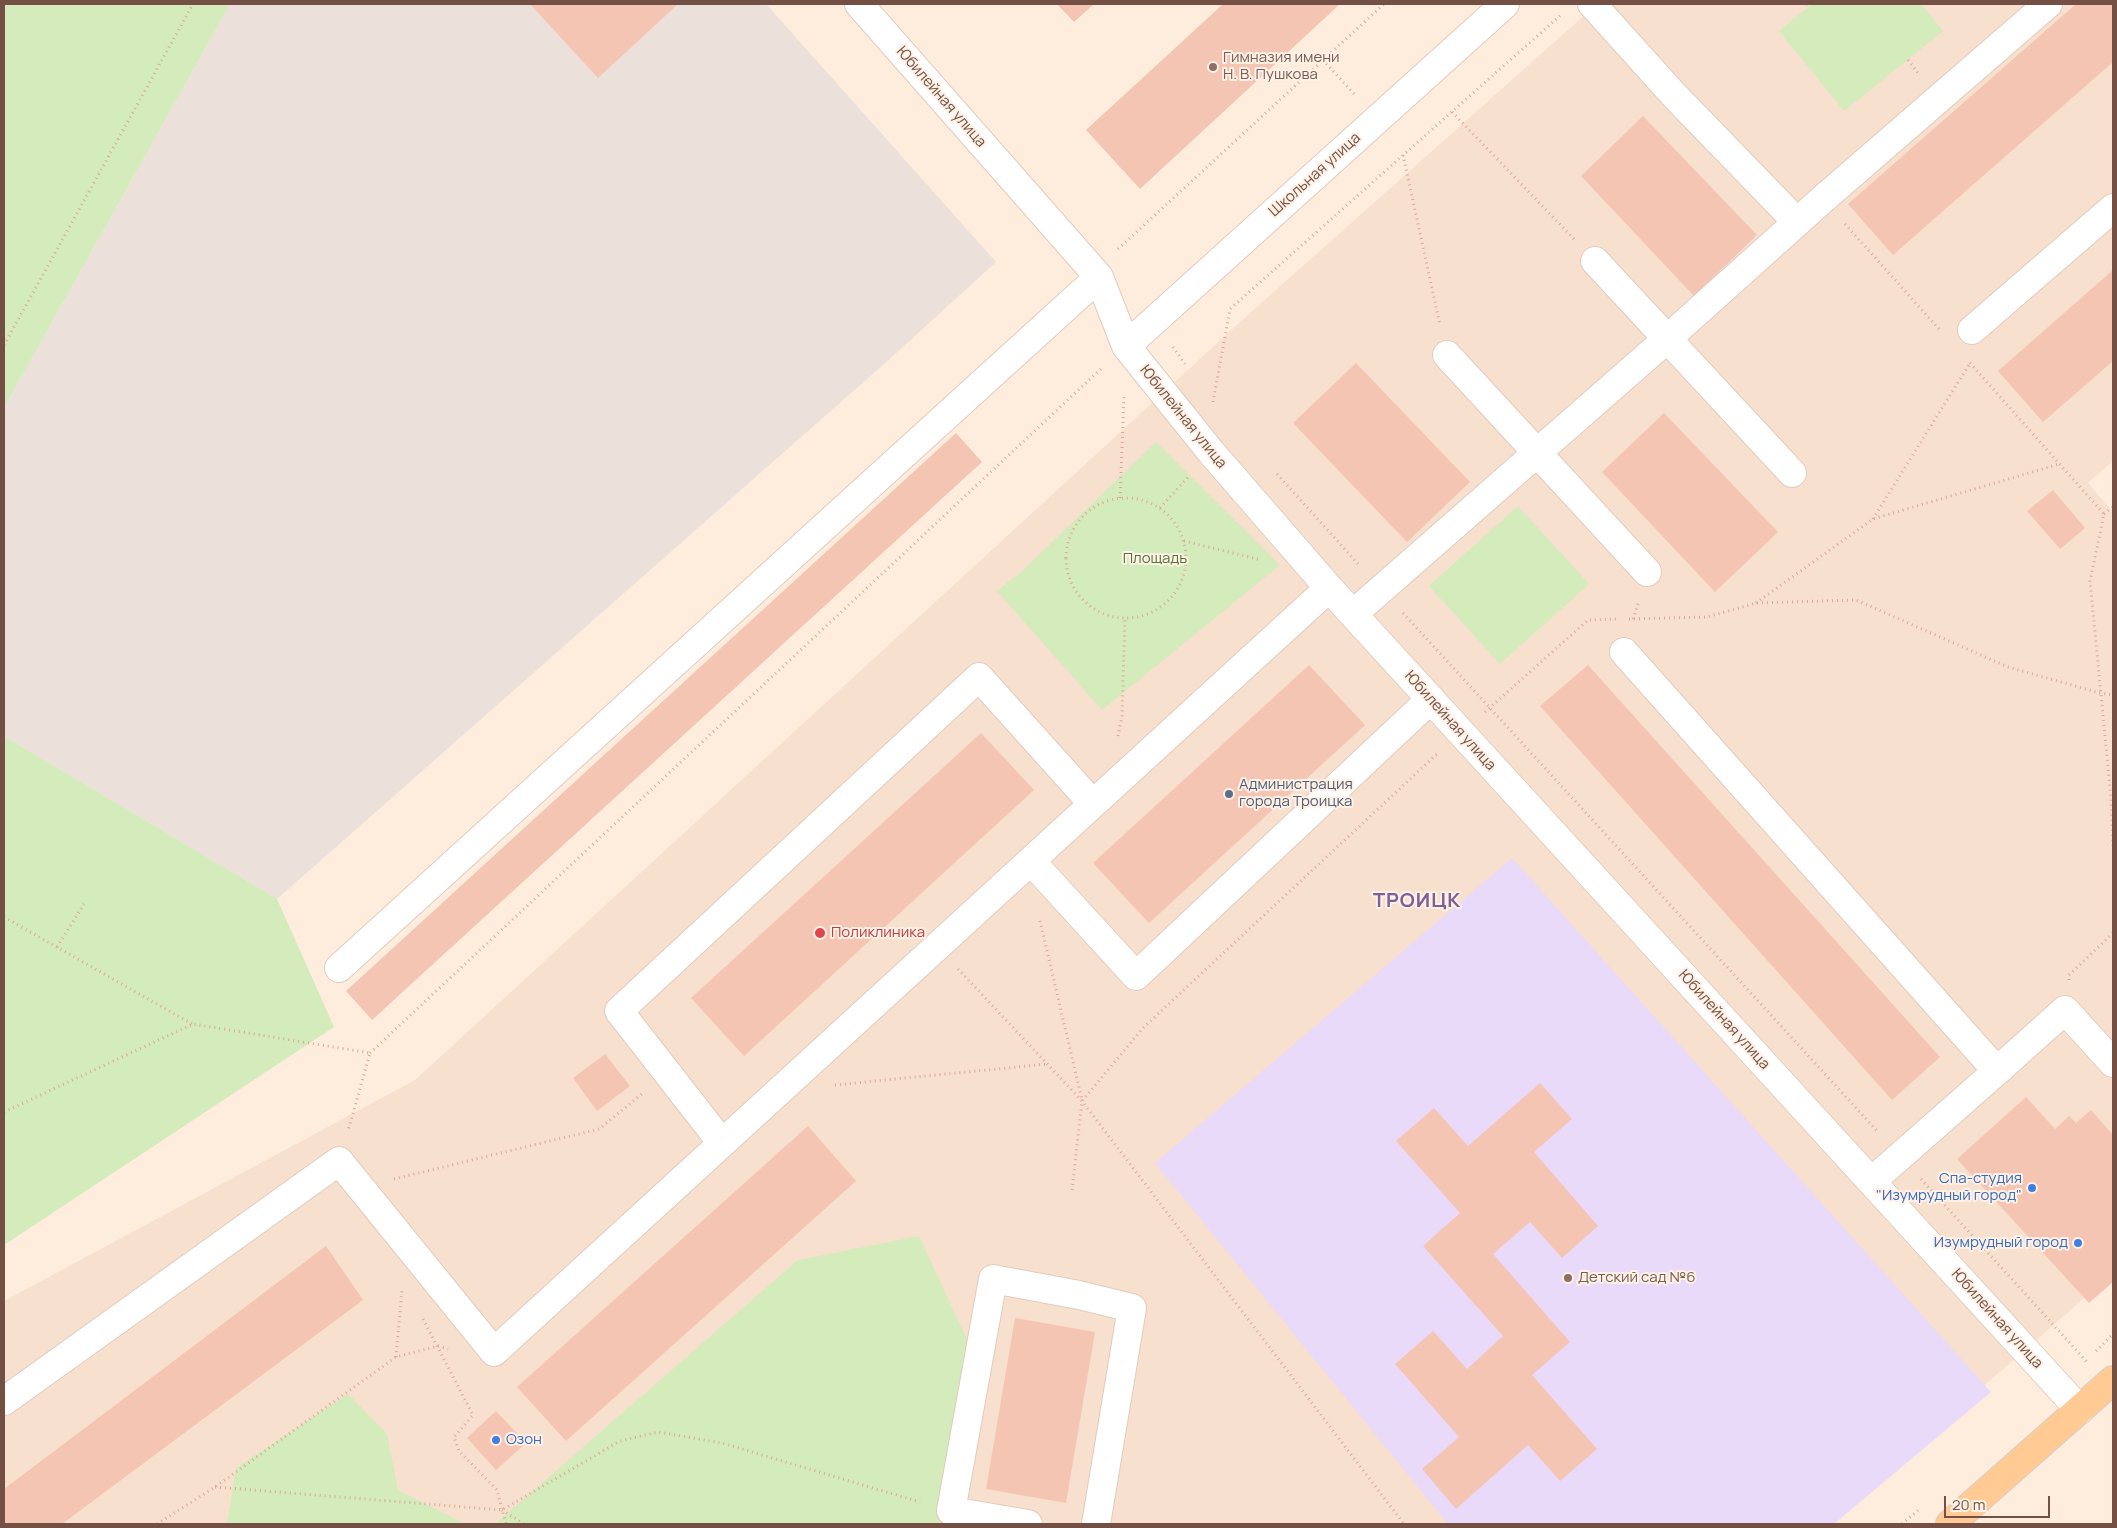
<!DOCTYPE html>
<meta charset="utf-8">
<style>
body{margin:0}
#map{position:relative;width:2117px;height:1528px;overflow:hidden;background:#feeddd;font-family:Manrope,sans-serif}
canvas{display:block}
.frame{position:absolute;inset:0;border:5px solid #745044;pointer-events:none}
.scale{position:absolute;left:1944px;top:1496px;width:106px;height:22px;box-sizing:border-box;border:2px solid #745044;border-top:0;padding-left:6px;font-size:15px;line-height:18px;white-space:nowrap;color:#745044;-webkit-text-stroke:4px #fff1e5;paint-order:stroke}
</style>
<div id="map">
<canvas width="2117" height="1528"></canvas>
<div class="frame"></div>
<div class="scale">20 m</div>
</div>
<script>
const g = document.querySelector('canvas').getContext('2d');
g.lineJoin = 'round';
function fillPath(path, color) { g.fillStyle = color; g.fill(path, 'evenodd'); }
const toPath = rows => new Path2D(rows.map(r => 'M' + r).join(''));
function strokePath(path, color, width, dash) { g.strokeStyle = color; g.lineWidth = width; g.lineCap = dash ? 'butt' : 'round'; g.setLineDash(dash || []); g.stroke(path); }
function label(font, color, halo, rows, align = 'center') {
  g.font = font + ' Manrope,sans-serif'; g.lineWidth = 4; g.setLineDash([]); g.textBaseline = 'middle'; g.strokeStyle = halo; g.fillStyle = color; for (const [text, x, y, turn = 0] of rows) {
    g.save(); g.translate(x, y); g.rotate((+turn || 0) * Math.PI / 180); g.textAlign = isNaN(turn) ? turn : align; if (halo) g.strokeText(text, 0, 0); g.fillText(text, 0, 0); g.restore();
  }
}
fillPath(toPath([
 [1597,4,2113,4,2113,461,2088,483,2113,512,2113,1273,1826,1524,4,1524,4,1301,415,1080,1241,321]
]), '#f8e0ce');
fillPath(toPath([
 [230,4,766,4,996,262,893,356,277,899,4,736,4,408]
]), '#ebe0da');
fillPath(toPath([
 [1512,858,1991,1392,1834,1524,1448,1524,1155,1163]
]), '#eadaf9');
fillPath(toPath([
 [4,4,230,4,4,408],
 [1812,4,1921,4,1943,31,1844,111,1779,31],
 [1156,442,1280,565,1102,710,997,591,1020,573],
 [1518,506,1589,584,1500,664,1429,586],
 [4,736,277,899,334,1027,4,1245],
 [919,1236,968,1342,941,1524,495,1524,798,1260],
 [348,1394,387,1434,398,1490,465,1524,227,1524,236,1468]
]), '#d4ebbb');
fillPath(toPath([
 [530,4,678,4,598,78],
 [1057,4,1094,4,1074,22],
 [1223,4,1340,4,1140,189,1086,130],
 [2076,4,2113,4,2113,62,1893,255,1848,204],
 [1643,116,1757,235,1694,296,1581,176],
 [2113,270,2113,361,2043,422,1998,371],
 [1356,363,1470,482,1407,542,1293,423],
 [1664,413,1778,532,1715,592,1602,472],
 [956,433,982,462,372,1020,346,991],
 [2053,490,2085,528,2060,549,2027,511],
 [1309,665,1365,725,1149,923,1093,863],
 [1588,665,1940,1057,1892,1100,1540,706],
 [981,733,1034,790,744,1056,691,998],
 [605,1054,630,1086,597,1111,573,1078],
 [1540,1083,1572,1119,1534,1152,1598,1226,1562,1258,1530,1222,1493,1254,1570,1342,1532,1375,1597,1449,1560,1481,1528,1445,1456,1509,1422,1469,1459,1437,1395,1364,1433,1331,1467,1369,1503,1336,1423,1246,1460,1213,1396,1141,1434,1108,1468,1146],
 [2026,1097,2055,1129,2069,1116,2076,1123,2091,1110,2113,1135,2113,1282,2089,1303,1957,1159],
 [808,1126,856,1181,566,1441,517,1387],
 [326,1246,363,1300,62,1524,4,1524,4,1489],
 [1015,1318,1095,1332,1066,1503,986,1489],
 [496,1411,526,1443,496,1470,467,1438]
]), '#f5c5b3');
const minor = toPath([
 [859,4,1099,277,1126,346,1211,452,1329,588,2080,1410],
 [1592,4,1673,94,1797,222],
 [1595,261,1792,473],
 [1972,330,2113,208],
 [1126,346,1505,4],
 [1447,355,1647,572],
 [1353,614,1667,339,1823,199,2048,4],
 [1624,652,1997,1071,1872,1181],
 [1031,861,1136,976,1431,699],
 [339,968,1099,277],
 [1997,1071,2065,1010,2113,1063],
 [722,1143,619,1011,979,677,1093,804],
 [4,1401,339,1161,494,1352,1329,588],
 [1028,1524,951,1511,993,1279,1079,1295,1132,1308,1096,1524]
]);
const major = toPath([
 [1950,1524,2113,1380]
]);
strokePath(minor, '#e4cabc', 30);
strokePath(major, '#d8cecb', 30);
strokePath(toPath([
 [1807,4,1809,6],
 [1323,60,1355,95],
 [1908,60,1918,73],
 [1452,112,1574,239],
 [1403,155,1440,325],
 [1845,224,1939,329],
 [1118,249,1384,4],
 [4,345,193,4],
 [1173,347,1185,364],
 [1970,363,2104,514,2090,581,2111,798,2113,847],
 [1213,402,1230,309,1562,14],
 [1277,474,1360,566],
 [1120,498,1124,396],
 '1066 558a60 60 0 1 1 120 0a60 60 0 1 1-120 0Z',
 [1160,508,1190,475],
 [2104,514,2113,507],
 [1873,519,1970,363],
 [1184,541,1261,560],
 [1756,603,1873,519,2059,464],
 [1403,613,1878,1132],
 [1629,619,1707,617,1756,603,1856,600,2008,667,2100,693,2113,695],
 [1633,619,1639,601],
 [1485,712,1588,620,1616,619],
 [1118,736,1122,716,1125,618],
 [4,917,192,1024],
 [1040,921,1082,1100],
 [57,947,84,904],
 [958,969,1082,1101,1404,1524],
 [2069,980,2069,975,2113,933],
 [370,1053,1103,367],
 [835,1085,1047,1064],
 [4,1112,193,1024,370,1053,348,1131],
 [394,1179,599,1129,642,1094],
 [1921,1179,2087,1362],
 [1072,1190,1082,1101,1143,1028,1437,754],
 [423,1319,473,1415,454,1437,459,1451,497,1490,506,1524],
 [2096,1351,2113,1334],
 [396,1357,402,1290],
 [4,1482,7,1486],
 [215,1487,502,1510,620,1441,658,1432,722,1443,920,1502],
 [502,1510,524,1524],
 [157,1524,215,1487,396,1357,438,1346,448,1349],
 [1902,1524,1920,1509]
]), '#d9a997', 3, [1, 4]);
strokePath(minor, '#fff', 28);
strokePath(major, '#ffca93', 28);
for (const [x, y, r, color] of [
 [1213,67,5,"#8d6e63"],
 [1229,794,5,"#5c6f8a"],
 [820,933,6,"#e0444e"],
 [2032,1188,5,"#3f7fe0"],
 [2078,1243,5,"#3f7fe0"],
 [1568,1278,5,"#8d6e63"],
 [496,1440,5,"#3f7fe0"]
]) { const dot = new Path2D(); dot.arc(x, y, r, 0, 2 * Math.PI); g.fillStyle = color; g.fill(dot); strokePath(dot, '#fff1e5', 2); }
label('15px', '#785e54', '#fff1e5', [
 ["Гимназия имени",1223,58],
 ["Н. В. Пушкова",1223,75],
 ["Детский сад №6",1578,1278]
], 'left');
label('15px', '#745044', '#fff1e5', [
 ["Юбилейная улица",941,97,49],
 ["Школьная улица",1315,175,-42],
 ["Юбилейная улица",1183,417,51],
 ["Юбилейная улица",1450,721,48],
 ["Юбилейная улица",1724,1020,48],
 ["Юбилейная улица",1997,1319,48]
]);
label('15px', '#52753a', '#fff1e5', [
 ["Площадь",1155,559]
]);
label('15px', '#4e5e75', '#fff1e5', [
 ["Администрация",1239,785],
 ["города Троицка",1239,802]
], 'left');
label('15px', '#be3a42', '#fff1e5', [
 ["Поликлиника",831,933]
], 'left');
label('15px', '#366cbe', '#fff1e5', [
 ["Спа-студия",2022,1179],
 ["\"Изумрудный город\"",2022,1196],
 ["Изумрудный город",2068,1243],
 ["Озон",506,1440,"left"]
], 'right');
g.letterSpacing = '1px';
label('bold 20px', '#7e5f98', '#fff1e5', [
 ["ТРОИЦК",1417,901]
]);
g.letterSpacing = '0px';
</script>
